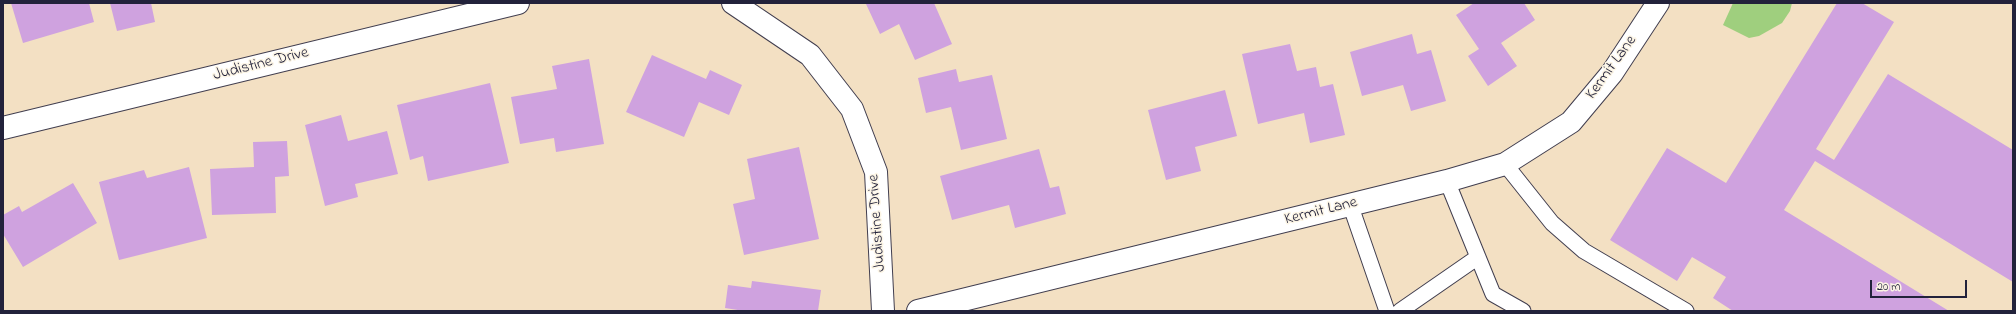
<!DOCTYPE html>
<style>
body{margin:0}
#map{position:relative;width:2016px;height:314px;overflow:hidden;background:#f3e0c3;font-family:"Indie Flower",sans-serif}
canvas{display:block}
.frame{position:absolute;inset:0;border:4px solid #22223b;pointer-events:none}
.scale{position:absolute;left:1870px;top:280px;width:97px;height:18px;box-sizing:border-box;border:2px solid #22223b;border-top:0;padding-left:5px;font-size:12px;line-height:14px;white-space:nowrap;color:#22223b;-webkit-text-stroke:3px #fcf5e5;paint-order:stroke}
</style>
<div id="map">
<canvas width="2016" height="314"></canvas>
<div class="frame"></div>
<div class="scale">20 m</div>
</div>
<script>
const g = document.querySelector('canvas').getContext('2d');
g.lineJoin = 'round';
function fillPath(path, color) { g.fillStyle = color; g.fill(path, 'evenodd'); }
const toPath = rows => new Path2D(rows.map(r => 'M' + r).join(''));
function strokePath(path, color, width, dash) { g.strokeStyle = color; g.lineWidth = width; g.lineCap = dash ? 'butt' : 'round'; g.setLineDash(dash || []); g.stroke(path); }
function label(font, color, halo, rows, align = 'center') {
  g.font = font + ' "Indie Flower",sans-serif'; g.lineWidth = 3; g.setLineDash([]); g.textBaseline = 'middle'; g.strokeStyle = halo; g.fillStyle = color; for (const [text, x, y, turn = 0] of rows) {
    g.save(); g.translate(x, y); g.rotate((+turn || 0) * Math.PI / 180); g.textAlign = isNaN(turn) ? turn : align; if (halo) g.strokeText(text, 0, 0); g.fillText(text, 0, 0); g.restore();
  }
}
fillPath(toPath([
 [1733,3,1792,3,1790,11,1782,23,1759,36,1749,38,1723,25]
]), '#9fcf7e');
fillPath(toPath([
 [11,3,89,3,94,22,23,43],
 [110,3,151,3,155,22,117,31],
 [869,3,934,3,952,44,915,60,899,24,880,34,866,4],
 [1474,3,1524,3,1535,20,1501,43,1517,66,1488,86,1468,56,1479,49,1456,15],
 [1837,3,1862,3,1894,22,1816,149,1834,160,1888,74,2013,150,2013,282,1815,161,1784,210,1949,311,1733,311,1713,298,1726,277,1692,257,1677,281,1610,240,1667,148,1726,183],
 [1412,34,1417,54,1431,50,1446,101,1411,111,1403,85,1362,96,1350,52],
 [1290,44,1297,71,1316,67,1320,87,1333,84,1345,135,1310,143,1304,113,1258,124,1242,54],
 [652,55,706,79,710,70,742,85,729,115,699,102,684,137,626,112],
 [589,59,604,144,556,152,554,138,520,144,511,97,557,89,552,66],
 [956,69,959,82,992,75,1007,139,961,150,951,107,926,113,918,78],
 [490,83,509,163,428,181,423,156,410,160,397,105],
 [1225,90,1237,136,1195,147,1201,171,1166,180,1148,110],
 [341,115,348,141,387,131,398,174,355,184,358,197,325,206,305,125],
 [287,141,289,176,275,177,276,213,212,215,210,169,254,167,253,142],
 [799,147,819,239,744,255,733,204,755,199,747,159],
 [1039,149,1050,188,1059,186,1066,214,1015,228,1009,205,952,220,940,176],
 [189,167,207,238,119,260,99,182,144,170,147,178],
 [73,183,97,223,23,267,3,234,3,215,19,206,22,212],
 [752,281,821,290,818,311,744,311,725,308,728,285,751,288]
]), '#cfa2df');
const service = toPath([
 [1505,164,1552,223,1584,251,1686,311],
 [1447,181,1493,294,1523,311],
 [1350,204,1387,311],
 [1400,311,1478,257]
]);
const minor = toPath([
 [733,3,810,55,852,109,876,172,883,311],
 [3,128,518,3],
 [918,311,1447,181,1505,164,1571,122,1612,73,1658,3]
]);
strokePath(service, '#413e4f', 17);
strokePath(minor, '#413e4f', 24);
strokePath(service, '#fff', 15);
strokePath(minor, '#fff', 22);
label('16px', '#22223b', '#fcf5e5', [
 ["Judistine Drive",261,65,-14],
 ["Kermit Lane",1612,68,-54],
 ["Kermit Lane",1321,212,-14],
 ["Judistine Drive",878,223,-94]
]);
</script>
